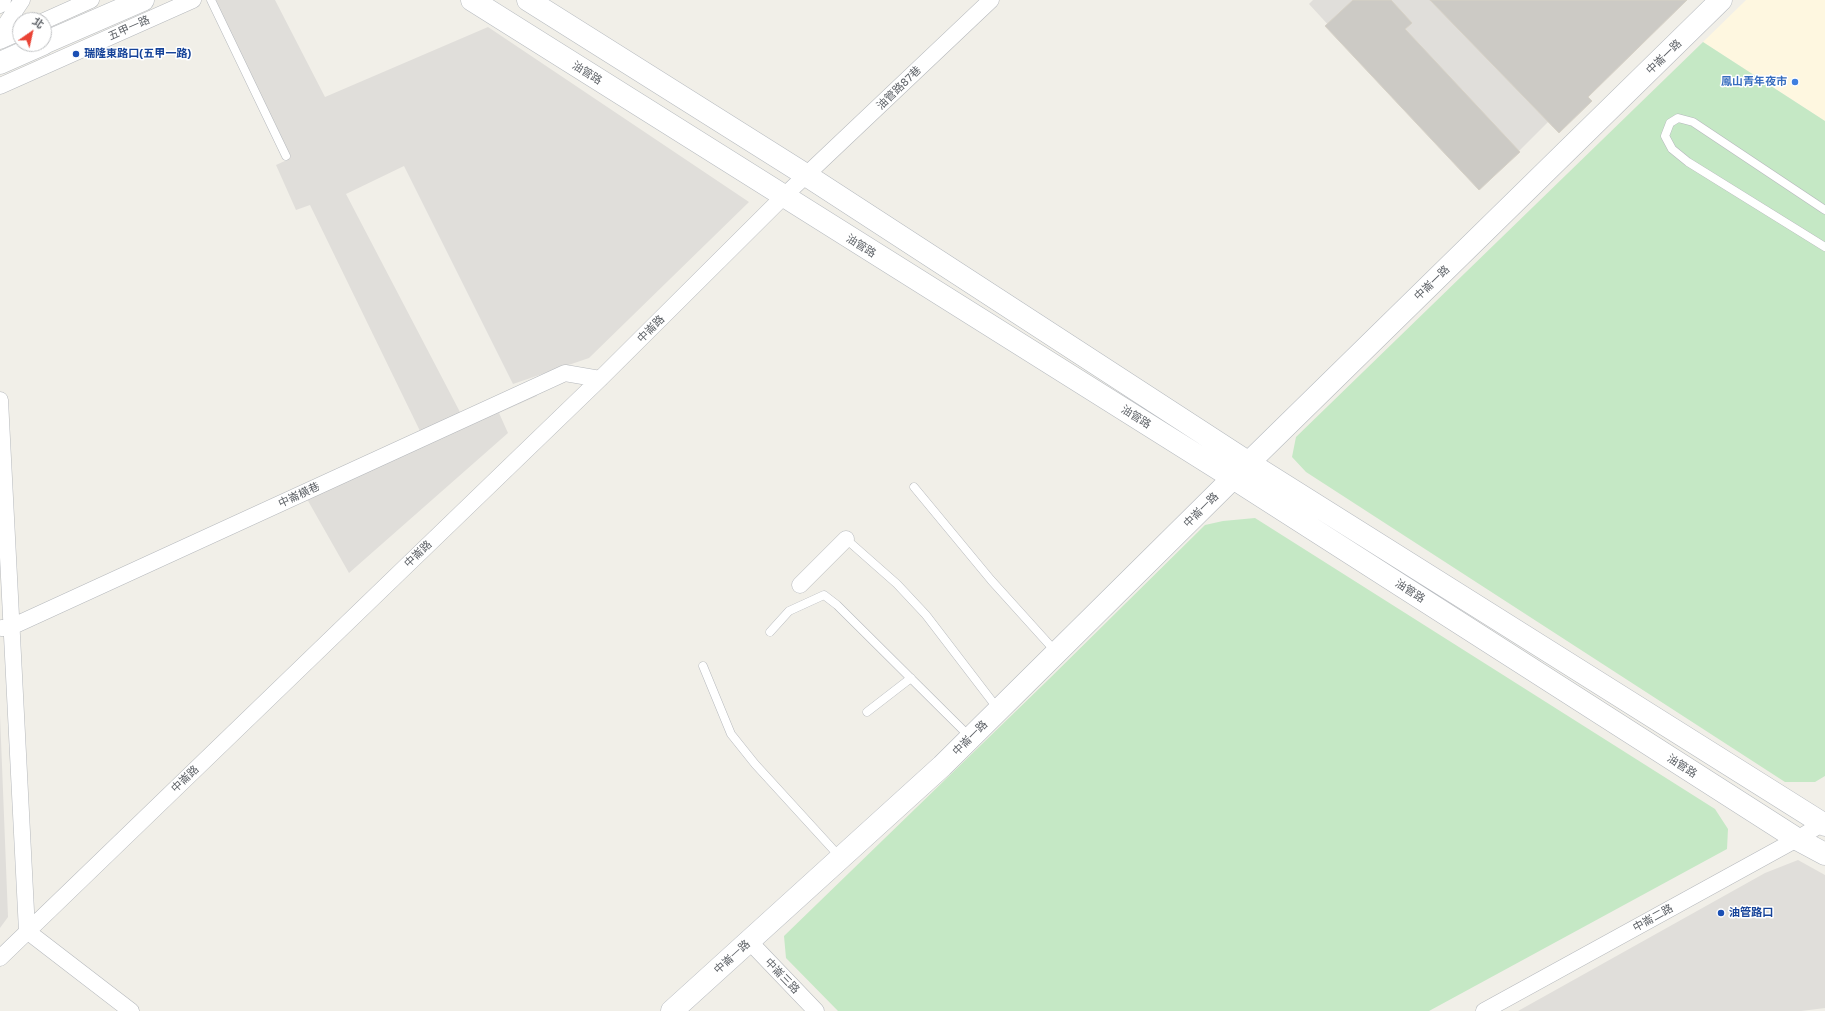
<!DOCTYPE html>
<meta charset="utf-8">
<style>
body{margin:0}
#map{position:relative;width:1825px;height:1011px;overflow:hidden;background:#f1efe8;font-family:"Golos Text","Noto Sans TC",sans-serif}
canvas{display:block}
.north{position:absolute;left:12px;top:12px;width:40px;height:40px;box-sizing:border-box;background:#fff;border:1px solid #bfc1c3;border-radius:50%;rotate:34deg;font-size:11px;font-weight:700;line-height:16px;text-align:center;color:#5f6368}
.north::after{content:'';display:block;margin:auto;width:14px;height:18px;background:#ea4335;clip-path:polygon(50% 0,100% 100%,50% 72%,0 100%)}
</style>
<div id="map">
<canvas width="1825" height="1011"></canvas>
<div class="north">北</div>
</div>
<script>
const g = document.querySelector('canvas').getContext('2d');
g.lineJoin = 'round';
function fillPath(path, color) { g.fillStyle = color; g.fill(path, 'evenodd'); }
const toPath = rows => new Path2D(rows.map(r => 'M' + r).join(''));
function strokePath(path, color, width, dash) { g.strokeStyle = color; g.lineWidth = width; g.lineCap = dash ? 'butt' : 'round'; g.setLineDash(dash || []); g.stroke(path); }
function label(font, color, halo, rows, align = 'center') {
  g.font = font + ' "Golos Text","Noto Sans TC",sans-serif'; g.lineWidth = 3; g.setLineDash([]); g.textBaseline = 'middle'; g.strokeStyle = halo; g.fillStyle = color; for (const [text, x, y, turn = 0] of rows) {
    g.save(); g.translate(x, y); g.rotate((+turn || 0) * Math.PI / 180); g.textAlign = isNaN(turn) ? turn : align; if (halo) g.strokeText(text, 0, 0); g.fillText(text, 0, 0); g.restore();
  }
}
fillPath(toPath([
 [1746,0,1825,0,1825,121,1703,42]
]), '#fef7e0');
fillPath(toPath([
 [207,0,275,0,325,97,488,27,749,202,589,358,513,384,404,166,346,194,461,414,531,382,537,396,499,413,508,433,349,573,303,492,420,431,310,205,296,210,276,165,287,160],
 [1313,0,1670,0,1480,190,1309,4],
 [0,715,8,917,0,928],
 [1798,860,1825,875,1825,1008,1801,1011,1518,1011,1765,873]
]), '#e0deda');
fillPath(toPath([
 [1703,42,1825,121,1825,776,1815,782,1785,782,1306,472,1292,457,1296,437],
 [1255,518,1715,809,1728,829,1727,849,1429,1011,838,1011,786,958,784,936,1049,679,1205,525,1223,521]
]), '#c5e8c5');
const building = toPath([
 [1353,0,1391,0,1412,23,1405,29,1520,152,1479,190,1325,26,1353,0],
 [1430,0,1687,0,1588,97,1592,101,1559,133,1430,0]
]);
fillPath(building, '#cccac5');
strokePath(building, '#d6d1c6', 1);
const lane = toPath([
 [211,0,286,156],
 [1825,210,1693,122,1678,118,1670,123,1665,136,1672,149,1688,162,1825,247],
 [914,487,991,580,1056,652],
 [846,539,897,584,926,615,998,709],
 [770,632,789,611,824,595,837,605,970,737],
 [703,666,731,734,755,764,840,857],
 [867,712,911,678]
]);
const street = toPath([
 [0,5,3,0],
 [44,21,91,0],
 [0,29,6,24,22,0],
 [0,41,20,32],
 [0,86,193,0],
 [0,400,27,931,131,1011],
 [800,585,846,539],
 [2,628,11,627,565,373,600,379],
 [749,941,816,1011],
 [0,958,600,379,783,197,991,0],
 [1484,1011,1797,839,1825,822]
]);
const secondary = toPath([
 [472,0,1233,478,1797,839,1825,854],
 [528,0,806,175,1249,463,1825,825],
 [44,43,143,0],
 [0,63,43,44],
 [672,1011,942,766,1233,478,1721,0]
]);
strokePath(lane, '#b5b8bc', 9);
strokePath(street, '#b5b8bc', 17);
strokePath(secondary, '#b6babf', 23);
strokePath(lane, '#fff', 8);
strokePath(street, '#fff', 16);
strokePath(secondary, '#fff', 22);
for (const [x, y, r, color] of [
 [76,54,4,"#1a4fb4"],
 [1795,82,4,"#3f7fe0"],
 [1721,913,4,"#1a4fb4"]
]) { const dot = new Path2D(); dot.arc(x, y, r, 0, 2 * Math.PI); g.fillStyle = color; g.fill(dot); strokePath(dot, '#fff', 1.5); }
label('11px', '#5f6368', '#fff', [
 ["五甲一路",129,28,-24],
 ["中崙一路",1664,57,-44],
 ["油管路",587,73,32],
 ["油管路87巷",899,88,-44],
 ["油管路",861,246,32],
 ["中崙一路",1432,283,-44],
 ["中崙路",651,329,-45],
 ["油管路",1136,417,32],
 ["中崙橫巷",299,495,-25],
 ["中崙一路",1201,510,-45],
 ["中崙路",418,554,-44],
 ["油管路",1410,591,33],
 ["中崙一路",970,738,-45],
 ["油管路",1682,766,33],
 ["中崙路",185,779,-44],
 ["中崙二路",1653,918,-29],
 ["中崙一路",732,957,-42],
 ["中崙三路",782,976,46]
]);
label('bold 11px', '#164399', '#fff', [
 ["瑞隆東路口(五甲一路)",84,54],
 ["油管路口",1729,913]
], 'left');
label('bold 11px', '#366cbe', '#fff', [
 ["鳳山青年夜市",1787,82]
], 'right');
</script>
